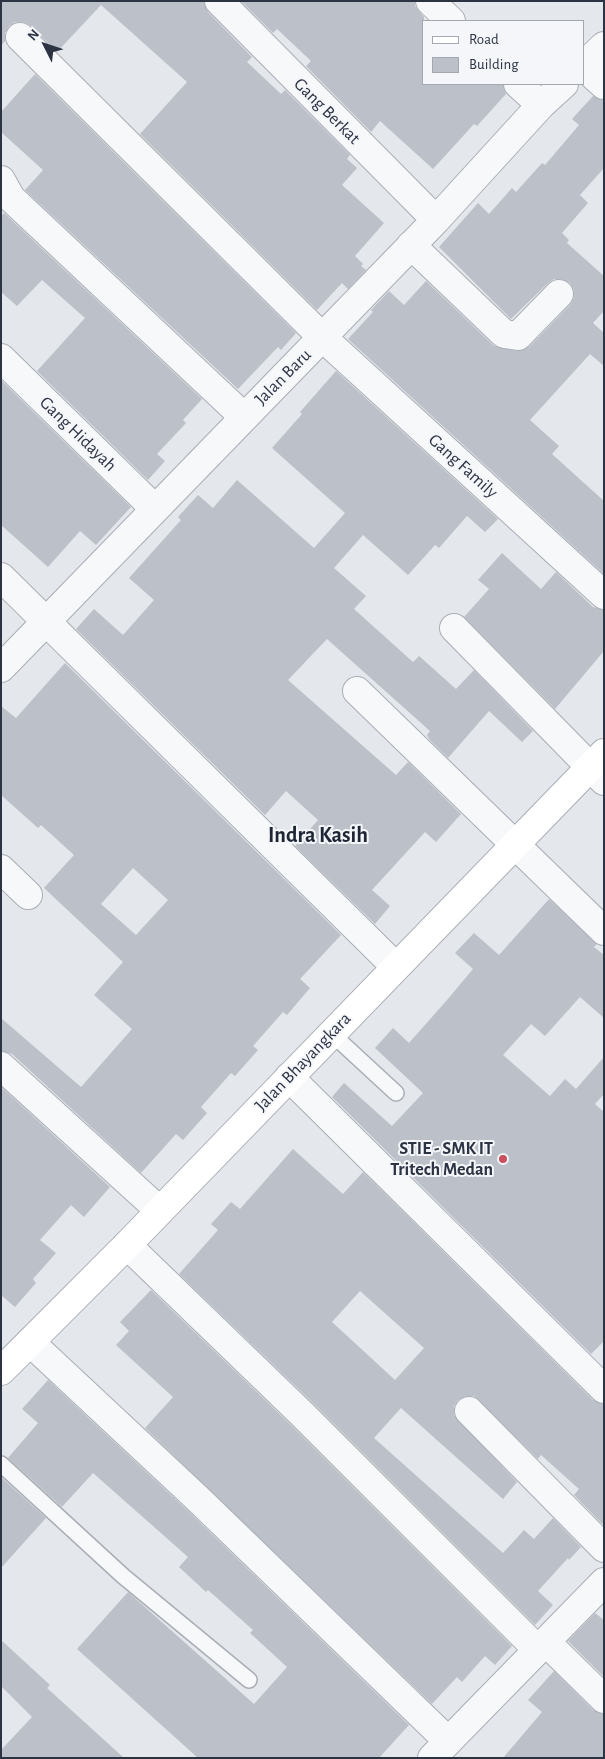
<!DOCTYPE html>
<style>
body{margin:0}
#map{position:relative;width:605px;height:1759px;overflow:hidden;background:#e4e7eb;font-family:"Alegreya Sans",sans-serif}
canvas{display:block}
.frame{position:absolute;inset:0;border:2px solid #2c3343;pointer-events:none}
.legend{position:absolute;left:422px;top:20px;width:162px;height:65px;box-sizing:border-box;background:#f4f6f9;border:1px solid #a4a8b0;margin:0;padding:6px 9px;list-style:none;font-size:15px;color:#2c3343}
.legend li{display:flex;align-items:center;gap:10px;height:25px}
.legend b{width:25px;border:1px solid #a4a8b0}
.north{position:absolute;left:20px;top:20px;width:50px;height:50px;-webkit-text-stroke:4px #f4f6f9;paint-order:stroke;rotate:311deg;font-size:14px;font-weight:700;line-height:20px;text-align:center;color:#2c3343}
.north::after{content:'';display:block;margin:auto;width:18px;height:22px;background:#2c3343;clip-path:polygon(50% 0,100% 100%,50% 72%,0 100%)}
</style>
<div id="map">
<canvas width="605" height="1759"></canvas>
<div class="frame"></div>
<ul class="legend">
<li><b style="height:6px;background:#fff"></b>Road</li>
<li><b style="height:14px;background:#bcc0c8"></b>Building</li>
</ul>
<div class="north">N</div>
</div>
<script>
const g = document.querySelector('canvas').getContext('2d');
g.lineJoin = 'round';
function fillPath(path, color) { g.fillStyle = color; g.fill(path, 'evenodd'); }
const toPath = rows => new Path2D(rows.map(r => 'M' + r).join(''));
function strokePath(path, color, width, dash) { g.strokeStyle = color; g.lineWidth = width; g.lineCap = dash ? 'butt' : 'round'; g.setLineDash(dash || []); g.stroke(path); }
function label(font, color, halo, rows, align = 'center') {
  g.font = font + ' "Alegreya Sans",sans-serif'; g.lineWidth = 4; g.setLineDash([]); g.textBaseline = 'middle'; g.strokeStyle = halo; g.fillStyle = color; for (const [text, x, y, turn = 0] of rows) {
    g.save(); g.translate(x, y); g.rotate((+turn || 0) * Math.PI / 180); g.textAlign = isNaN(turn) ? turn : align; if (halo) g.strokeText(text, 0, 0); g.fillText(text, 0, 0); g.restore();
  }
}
fillPath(toPath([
 [1,1,204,1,208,12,252,57,247,62,281,94,285,90,350,155,347,159,357,168,342,185,384,223,355,256,363,264,361,266,366,270,348,289,342,283,317,310,140,134,187,82,101,5,57,52,31,26,24,22,15,22,9,26,5,33,5,41,1,46],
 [241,1,415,1,415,6,424,17,424,84,503,84,506,94,477,126,474,124,433,169,380,121,371,132,306,66,311,61,277,29,273,33],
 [35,74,296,333,281,350,278,347,238,389,25,190,43,170,1,132,1,112],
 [593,96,604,100,604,168,580,195,588,203,562,233,569,240,567,243,604,276,604,311,593,323,604,333,604,366,590,354,530,420,559,446,552,454,604,501,604,574,348,339,373,312,371,310,389,291,404,305,426,281,494,346,516,351,529,347,570,305,574,298,574,290,570,283,562,279,554,279,548,283,511,319,439,247,478,203,489,214,512,188,516,192,542,163,545,165,579,125,572,119],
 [4,213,202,399,183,420,186,423,157,454,165,461,148,480,37,371,85,318,42,280,17,306,1,292,1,216],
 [336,371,498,519,485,532,467,516,439,548,435,545,408,575,363,535,334,568,366,596,354,609,413,662,419,656,456,689,474,670,533,731,522,742,489,711,448,758,429,739,427,735,430,731,327,639,288,680,396,775,408,762,461,814,436,842,425,832,372,890,390,906,375,924,295,846,318,820,286,791,265,815,76,629,94,609,123,635,154,600,129,578,181,520,178,517,198,495,213,508,237,480,314,548,345,513,272,448,302,414,300,412],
 [1,380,131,507,96,545,80,531,48,567,1,525],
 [502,553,541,589,556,572,593,607,604,610,604,651,555,709,464,617,489,589,478,580],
 [65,663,341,935,300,979,310,988,287,1015,283,1012,253,1046,258,1050,235,1076,231,1073,201,1107,207,1113,183,1140,176,1134,141,1173,12,1054,1,1051,1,1018,81,1087,132,1029,94,995,123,962,44,888,74,855,41,825,38,828,1,795,1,706,16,718],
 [133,868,168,900,136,935,101,904],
 [549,899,597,944,594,947,604,955,604,1018,580,997,545,1036,531,1024,503,1055,550,1096,565,1079,576,1089,604,1057,604,1094,595,1104,604,1112,604,1341,591,1354,332,1097,344,1083,392,1126,423,1093,375,1048,393,1028,409,1043,447,1000,473,969,455,953,474,933,499,955],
 [1,1087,110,1187,84,1217,71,1205,40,1240,56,1253,33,1279,36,1283,15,1307,1,1295],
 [293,1149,343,1194,363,1172,593,1400,604,1404,604,1522,602,1524,574,1495,579,1489,541,1455,538,1459,474,1396,466,1396,458,1400,454,1406,454,1415,517,1482,503,1499,401,1408,374,1438,503,1553,524,1530,534,1539,553,1518,581,1547,569,1560,568,1558,538,1591,553,1605,535,1625,313,1403,179,1274,218,1230,211,1224,231,1202,240,1209],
 [360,1291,424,1348,395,1380,332,1322],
 [151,1290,291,1425,512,1646,495,1665,485,1656,462,1682,457,1677,432,1704,145,1428,173,1397,116,1345,129,1331,120,1322],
 [48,1380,186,1509,409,1725,379,1758,198,1758,77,1649,128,1592,254,1704,287,1667,250,1633,253,1630,208,1590,206,1592,179,1567,188,1557,93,1473,62,1507,8,1458,38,1423,22,1409],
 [1,1477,46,1518,1,1568],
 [595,1613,604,1620,604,1677,568,1641],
 [1,1640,50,1685,47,1688,124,1758,1,1758,1,1750,32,1717,1,1686],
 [554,1671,593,1710,604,1714,604,1758,503,1758,542,1712,528,1700]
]), '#bcc0c8');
const service = toPath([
 [331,1033,396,1093],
 [1,1464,123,1576,249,1680]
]);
const minor = toPath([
 [219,1,436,220],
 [430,1,451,21],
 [20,37,322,337,604,595],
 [584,65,604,46],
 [584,67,604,85],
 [518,84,541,105],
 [1,180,11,198,244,417],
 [411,245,504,334,518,336,559,294],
 [1,358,155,509],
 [1,577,395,966],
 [454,628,604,781],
 [1,668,436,220,541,105,564,84],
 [357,691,604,931],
 [1,869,28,895],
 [1,1066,159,1210],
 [289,1077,604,1389],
 [127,1245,302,1414,538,1650],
 [30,1342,197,1498,448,1741],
 [469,1411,604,1548],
 [546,1642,604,1699],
 [432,1758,604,1582]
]);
const secondary = toPath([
 [1,1371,127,1245,604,753]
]);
strokePath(service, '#a9adb5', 18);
strokePath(minor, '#a9adb5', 30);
strokePath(secondary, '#a9adb5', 30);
strokePath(service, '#f7f8fa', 15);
strokePath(minor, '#f7f8fa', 28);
strokePath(secondary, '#fff', 28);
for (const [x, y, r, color] of [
 [503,1159,5,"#c9505c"]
]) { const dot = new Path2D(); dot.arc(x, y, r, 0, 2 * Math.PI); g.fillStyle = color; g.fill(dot); strokePath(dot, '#f4f6f9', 2); }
label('18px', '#2c3343', '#f4f6f9', [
 ["Gang Berkat",327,111,45],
 ["Jalan Baru",283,377,-45],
 ["Gang Hidayah",78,434,44],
 ["Gang Family",463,466,42],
 ["Jalan Bhayangkara",303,1062,-46]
]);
label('bold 18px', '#2c3343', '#f4f6f9', [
 ["STIE - SMK IT",493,1149],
 ["Tritech Medan",493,1170]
], 'right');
label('bold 22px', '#1e2534', '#f4f6f9', [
 ["Indra Kasih",318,835]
]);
</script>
